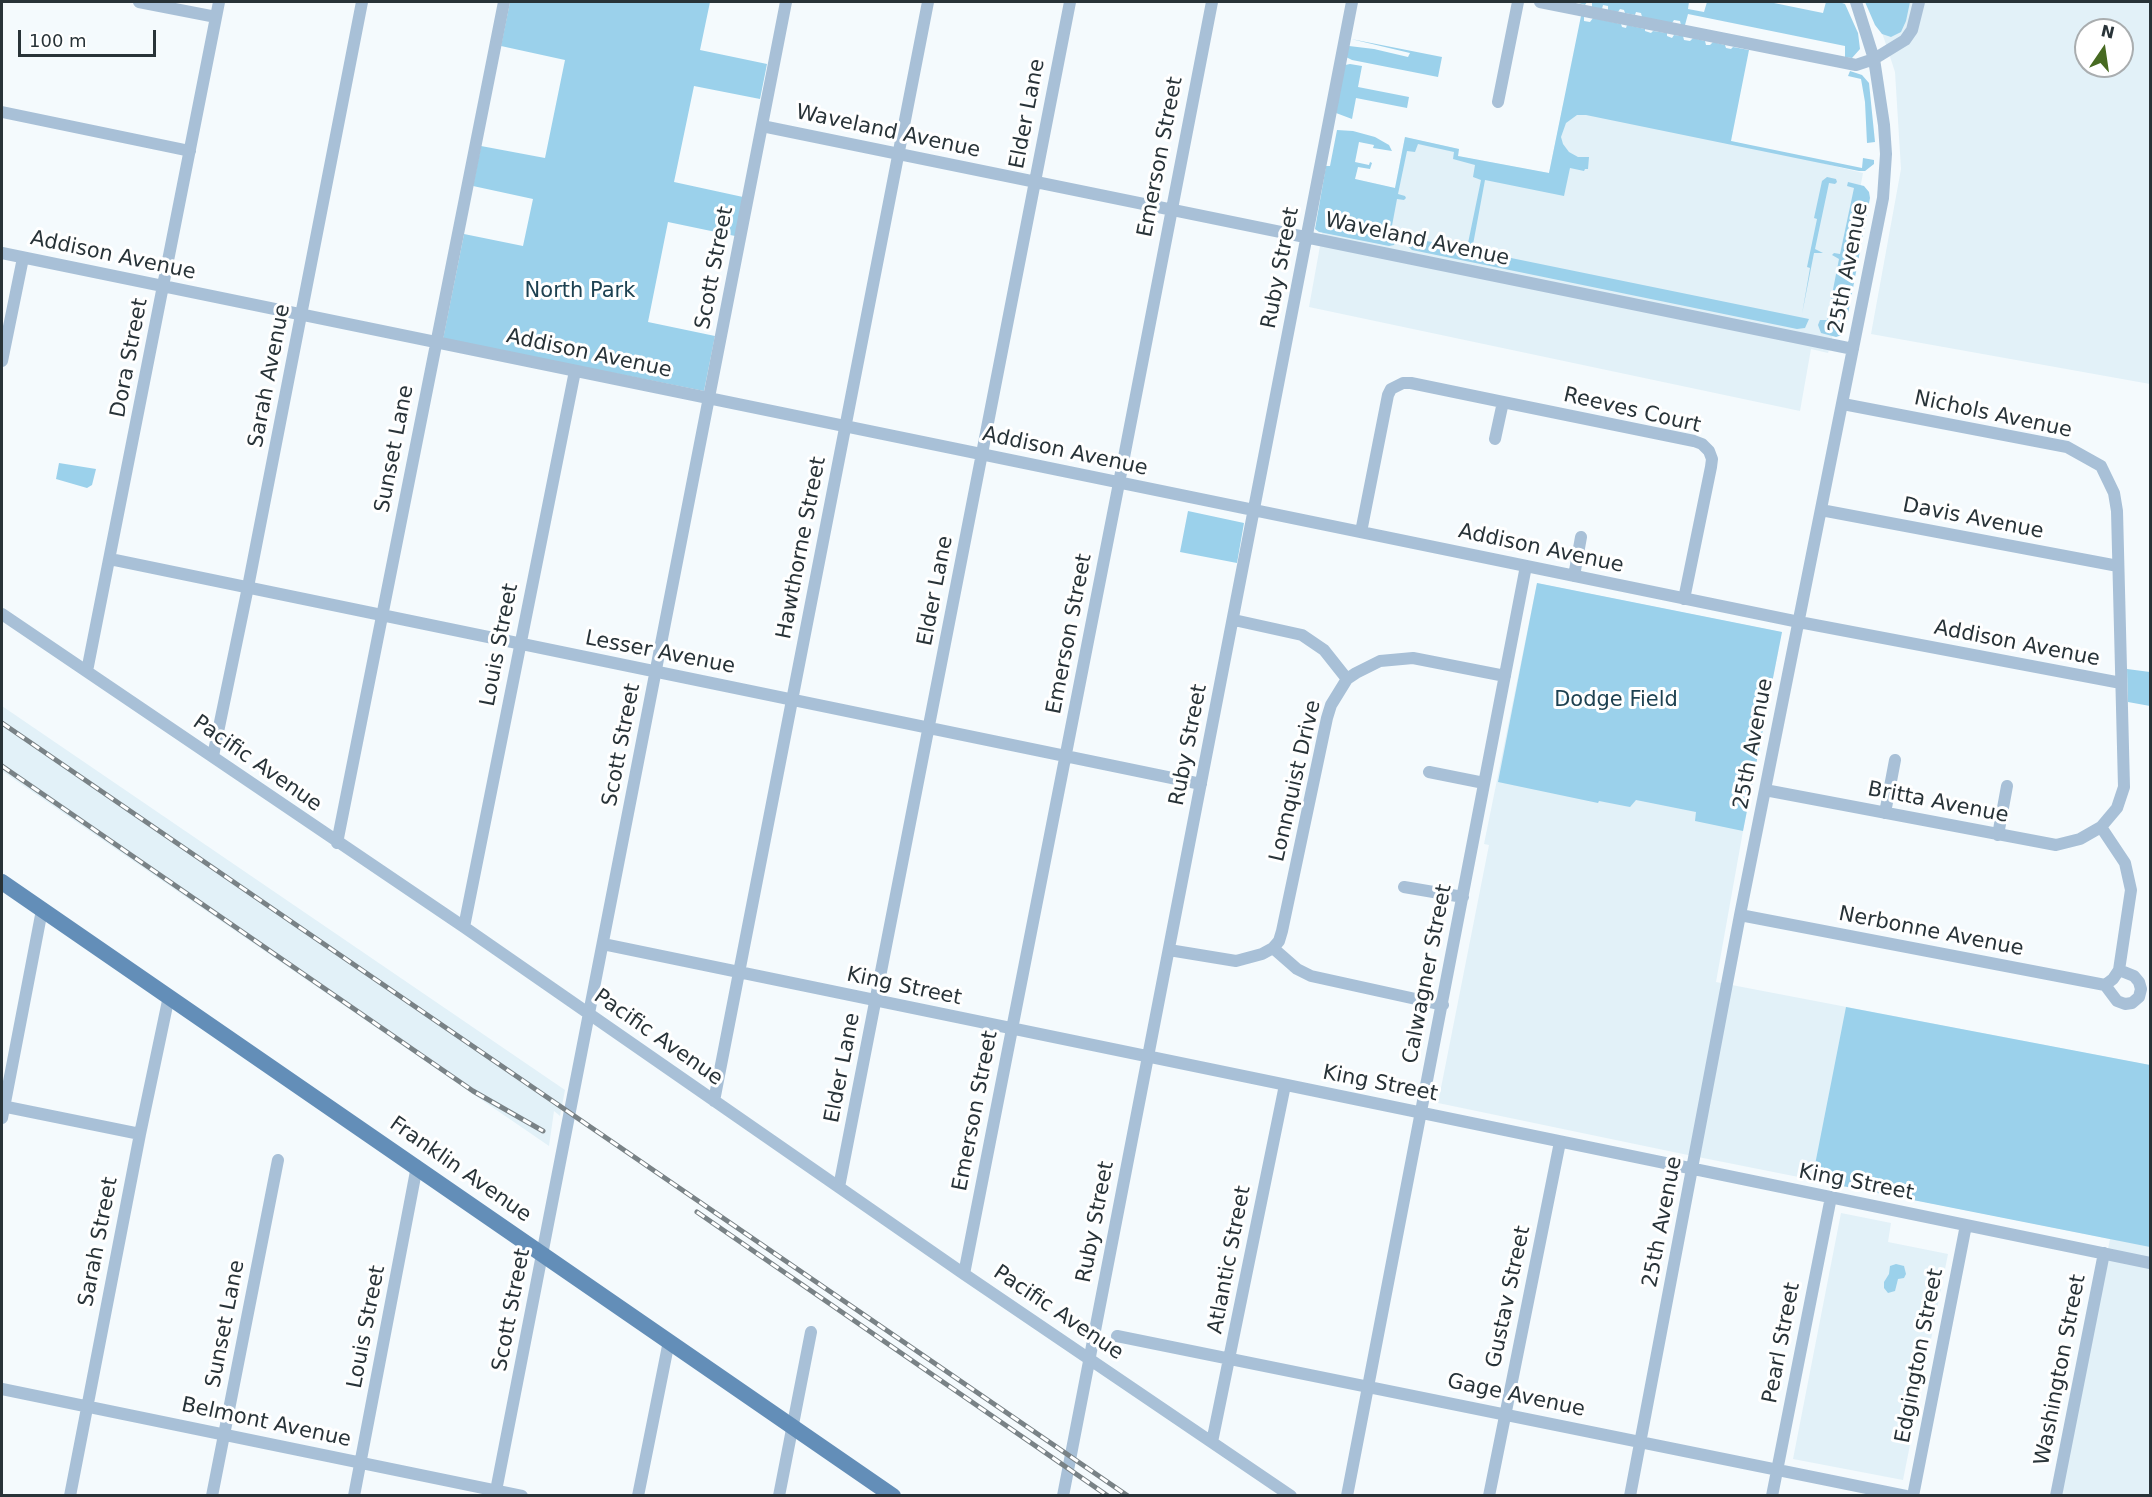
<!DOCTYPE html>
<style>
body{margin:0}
#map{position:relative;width:2152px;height:1497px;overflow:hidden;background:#f4fafd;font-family:"DejaVu Sans",sans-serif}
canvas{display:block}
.frame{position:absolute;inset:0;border:3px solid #283338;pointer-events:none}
.north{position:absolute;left:2074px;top:18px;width:60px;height:60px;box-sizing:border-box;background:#fff;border:2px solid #a9adaf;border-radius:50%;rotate:13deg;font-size:16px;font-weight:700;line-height:24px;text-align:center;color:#283338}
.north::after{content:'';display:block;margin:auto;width:21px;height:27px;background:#476a21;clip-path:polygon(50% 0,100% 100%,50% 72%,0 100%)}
.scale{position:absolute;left:18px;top:30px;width:138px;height:27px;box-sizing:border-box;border:3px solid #283338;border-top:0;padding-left:8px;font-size:18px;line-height:21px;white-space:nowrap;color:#283338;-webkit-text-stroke:4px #fff;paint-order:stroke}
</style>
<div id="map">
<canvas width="2152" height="1497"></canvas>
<div class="frame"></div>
<div class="north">N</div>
<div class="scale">100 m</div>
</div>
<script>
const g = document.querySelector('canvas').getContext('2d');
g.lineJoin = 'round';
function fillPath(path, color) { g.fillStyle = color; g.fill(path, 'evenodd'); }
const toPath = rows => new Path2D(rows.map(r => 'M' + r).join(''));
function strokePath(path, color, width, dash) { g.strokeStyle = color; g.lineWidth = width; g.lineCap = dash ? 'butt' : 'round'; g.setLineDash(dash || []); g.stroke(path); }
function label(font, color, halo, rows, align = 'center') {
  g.font = font + ' "DejaVu Sans",sans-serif'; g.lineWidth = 6; g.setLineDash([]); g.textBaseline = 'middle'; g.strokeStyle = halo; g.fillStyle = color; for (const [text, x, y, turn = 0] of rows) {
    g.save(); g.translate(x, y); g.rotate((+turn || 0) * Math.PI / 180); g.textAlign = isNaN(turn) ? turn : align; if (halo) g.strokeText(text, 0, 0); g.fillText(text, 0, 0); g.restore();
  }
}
fillPath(toPath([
 [1872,2,2150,2,2150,384,1871,334,1901,169,1895,72],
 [2086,30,2122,30,2122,66,2086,66],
 [1563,105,1731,141,1863,173,1833,335,1828,353,1811,349,1800,411,1309,307,1333,174,1395,188,1405,137,1459,149,1458,156,1549,173],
 [1537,583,1782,632,1743,831,1716,982,2150,1065,2150,1495,2060,1495,2110,1239,1683,1154,1438,1103,1489,845,1484,844],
 [2,706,565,1090,560,1116,554,1111,549,1146,2,771],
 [1841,1213,1891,1223,1888,1242,1948,1254,1903,1480,1793,1459]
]), '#e2f1f8');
fillPath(toPath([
 [510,2,710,2,700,50,767,64,760,99,694,86,674,182,743,197,735,236,668,222,648,322,715,336,704,391,443,339,464,234,523,246,533,199,473,186,481,146,545,158,565,60,501,46],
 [1575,2,1689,2,1688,9,1704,12,1707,2,1769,2,1823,13,1826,2,1839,2,1845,4,1858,33,1860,49,1852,58,1845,57,1845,46,1688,14,1685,25,1681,25,1680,21,1674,20,1672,23,1642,17,1641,13,1636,12,1635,15,1625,13,1624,10,1620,9,1618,12,1608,10,1608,6,1603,5,1602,9,1592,7,1592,3,1587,2,1585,5],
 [1865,2,1910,2,1906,21,1901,32,1891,37,1882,34,1875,25],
 [1581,16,1584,16,1584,21,1590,22,1593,18,1621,24,1622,27,1626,28,1627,25,1645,29,1645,31,1651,33,1653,31,1667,33,1667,36,1672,38,1674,35,1683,36,1684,40,1690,41,1693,38,1705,41,1706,45,1710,45,1713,42,1725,45,1726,48,1731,49,1733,47,1749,50,1731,141,1862,168,1863,158,1874,160,1874,164,1865,171,1859,171,1586,115,1577,115,1566,123,1561,137,1563,144,1569,152,1578,157,1589,157,1588,169,1585,169,1584,171,1570,168,1564,196,1485,180,1472,250,1809,319,1805,328,1797,329,1412,250,1407,245,1409,238,1467,248,1481,180,1473,177,1475,165,1453,159,1454,152,1418,144,1415,152,1407,151,1398,194,1405,196,1406,198,1404,200,1397,199,1391,231,1398,235,1394,245,1389,246,1319,232,1315,229,1326,166,1330,166,1337,130,1353,131,1375,137,1389,145,1392,151,1373,148,1374,145,1359,142,1355,162,1369,165,1370,162,1372,163,1370,169,1358,167,1355,179,1395,188,1405,137,1459,149,1458,156,1549,173],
 [1351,39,1442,57,1438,77,1352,60,1346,57,1349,46,1374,49,1408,57,1410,53],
 [1350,64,1362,66,1358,87,1409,97,1407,108,1356,98,1352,119,1336,113,1345,65],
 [1850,71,1862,75,1869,83,1875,142,1867,143,1865,102,1861,79,1848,76],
 [1827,177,1836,179,1837,182,1835,184,1829,183,1815,249,1823,253,1814,253,1802,314,1810,268,1807,267,1817,219,1814,218,1822,181],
 [1848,182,1864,186,1869,192,1870,198,1846,325,1842,335,1836,337,1821,333,1818,325,1820,320,1827,320,1839,259,1832,255,1834,253,1840,254,1854,188,1847,186],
 [59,463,96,469,92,485,87,488,56,479],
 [1188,511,1244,523,1237,563,1180,552],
 [1537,583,1782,632,1743,831,1695,821,1696,812,1636,800,1630,807,1599,801,1598,803,1498,782],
 [2127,669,2150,672,2150,706,2128,702],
 [1846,1007,2150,1065,2150,1247,1812,1180],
 [1896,1264,1904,1266,1906,1274,1904,1278,1898,1279,1895,1291,1888,1293,1884,1288,1884,1282,1889,1274,1890,1266]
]), '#9bd1eb');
strokePath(toPath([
 [139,2,216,17],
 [1540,2,1856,65,1874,59,1905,40,1912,30,1919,2],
 [1498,102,1518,2],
 [2,112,190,151],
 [762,126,1853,349],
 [2,253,1799,622,2121,683],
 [2,361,23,258],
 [1495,439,1503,402],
 [1821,510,2118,566],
 [1361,532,1388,395,1391,389,1403,383,1411,383,1503,402,1694,441,1702,444,1709,451,1712,459,1711,467,1684,599],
 [110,559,1201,784],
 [1574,576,1581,537],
 [2,614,464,927,964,1274,1291,1496],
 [1234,620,1302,635,1324,650,1347,679],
 [87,671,219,2],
 [213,756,248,587,362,2],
 [1429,772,1484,783],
 [1765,790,2056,845,2080,839,2101,827,2117,808,2124,787,2117,511,2114,493,2101,466,2067,447,1843,404],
 [1885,813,1895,760],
 [1998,835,2007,786],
 [337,843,504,2],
 [1404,887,1463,897],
 [1740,915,2105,985,2113,979,2119,970,2131,890,2125,863,2101,827],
 [464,927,575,371],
 [603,944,2150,1263],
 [1273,948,1297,969,1311,976,1443,1005],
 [1169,950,1236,961,1262,954,1273,948,1279,941,1282,931,1327,718,1331,705,1347,679,1356,673,1380,661,1413,658,1505,676],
 [2105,985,2117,1001,2125,1004,2132,1003,2139,997,2141,989,2139,982,2134,976,2119,970],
 [714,1101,928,2],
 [2,1106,140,1134],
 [2,1118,42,910],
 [839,1187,1070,2],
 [964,1274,1119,483,1212,2],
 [1117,1336,1906,1496],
 [2,1389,522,1496],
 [1212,1442,1285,1085],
 [70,1496,140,1134,169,996],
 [212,1496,278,1160],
 [354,1496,417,1166],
 [495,1496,786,2],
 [638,1496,669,1341],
 [779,1496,811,1332],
 [1063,1496,1352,2],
 [1347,1496,1526,566],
 [1489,1496,1560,1142],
 [1630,1496,1740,915,1883,198,1886,154,1884,125,1874,59,1856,2],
 [1772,1496,1831,1197],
 [1913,1496,1966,1225],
 [2056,1496,2104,1253]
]), '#a8c0d7', 12);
strokePath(toPath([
 [2,882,893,1496]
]), '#638eb8', 16);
const rail = toPath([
 [2,723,1128,1496],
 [2,766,473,1091,543,1131],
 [697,1212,1108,1496]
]);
strokePath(rail, '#798286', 5);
strokePath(rail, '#fff', 3, [9]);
label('21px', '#283338', '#fff', [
 ["Elder Lane",1028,114,-79],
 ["Waveland Avenue",888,132,12],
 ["Emerson Street",1161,157,-79],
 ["Waveland Avenue",1417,240,12],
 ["Addison Avenue",113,256,12],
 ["Scott Street",715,268,-79],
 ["Ruby Street",1281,268,-79],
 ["25th Avenue",1849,268,-79],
 ["Addison Avenue",589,354,12],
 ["Dora Street",130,358,-79],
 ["Sarah Avenue",270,376,-79],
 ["Reeves Court",1632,411,13],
 ["Nichols Avenue",1993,415,12],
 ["Sunset Lane",395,449,-79],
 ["Addison Avenue",1065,452,12],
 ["Davis Avenue",1973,519,11],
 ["Hawthorne Street",802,548,-79],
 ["Addison Avenue",1541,549,12],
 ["Elder Lane",936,591,-79],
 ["Emerson Street",1070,634,-79],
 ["Addison Avenue",2017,644,11],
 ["Louis Street",500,645,-79],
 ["Lesser Avenue",660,653,11],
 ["25th Avenue",1754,744,-79],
 ["Scott Street",622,745,-79],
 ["Ruby Street",1189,745,-79],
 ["Pacific Avenue",257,764,35],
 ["Lonnquist Drive",1296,781,-77],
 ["Britta Avenue",1938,803,11],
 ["Nerbonne Avenue",1931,932,11],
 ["Calwagner Street",1428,974,-79],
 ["King Street",904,987,12],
 ["Pacific Avenue",658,1038,35],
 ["Elder Lane",843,1068,-79],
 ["King Street",1380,1084,11],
 ["Emerson Street",976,1111,-79],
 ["Franklin Avenue",460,1170,35],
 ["King Street",1856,1183,11],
 ["Ruby Street",1096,1222,-79],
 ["25th Avenue",1663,1222,-79],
 ["Sarah Street",99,1242,-79],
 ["Atlantic Street",1230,1260,-79],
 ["Gustav Street",1509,1297,-78],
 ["Scott Street",512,1310,-79],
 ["Pacific Avenue",1058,1313,34],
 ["Sunset Lane",226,1324,-79],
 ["Louis Street",367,1327,-79],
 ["Pearl Street",1782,1343,-79],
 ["Edgington Street",1920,1356,-79],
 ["Washington Street",2061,1370,-79],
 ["Gage Avenue",1516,1396,12],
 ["Belmont Avenue",266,1423,12]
]);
label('21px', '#1d4151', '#fff', [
 ["North Park",580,292],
 ["Dodge Field",1616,701]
]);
</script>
